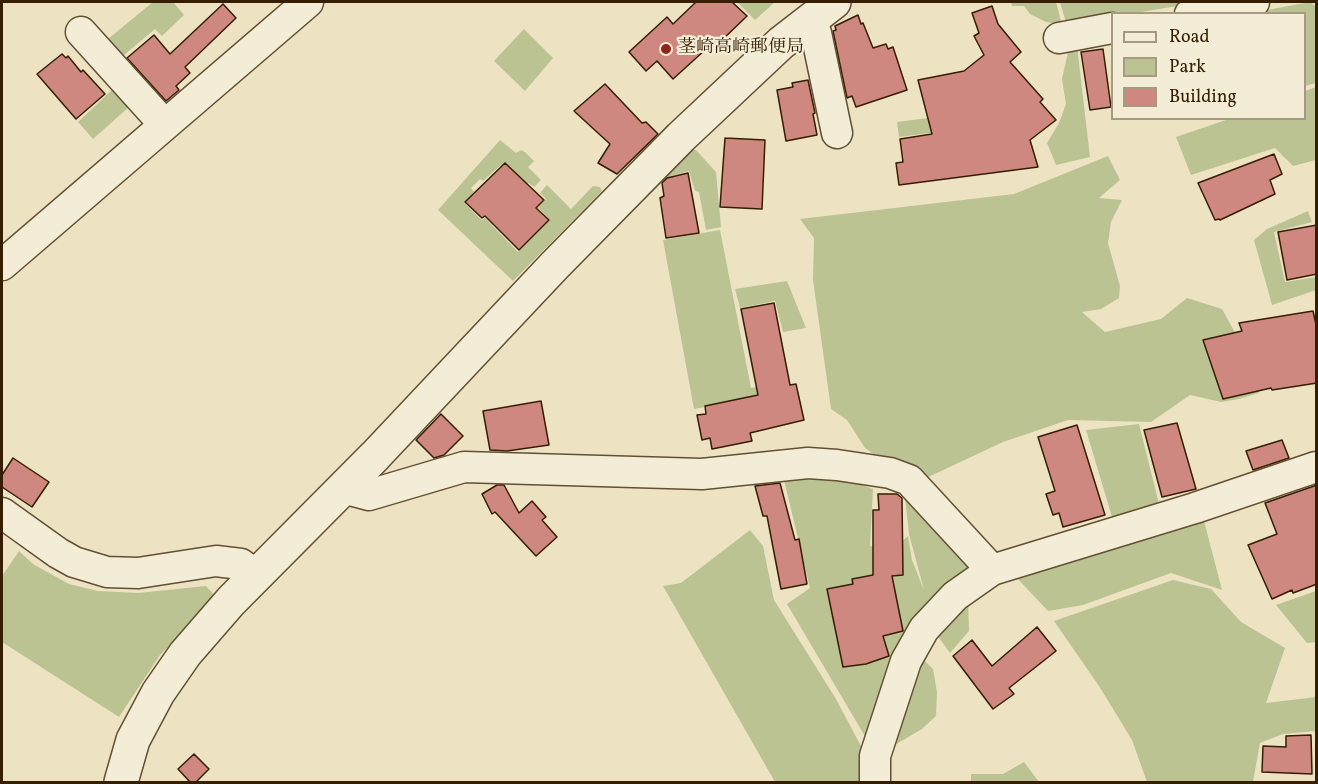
<!DOCTYPE html>
<meta charset="utf-8">
<style>
body{margin:0}
#map{position:relative;width:1318px;height:784px;overflow:hidden;background:#ede3c3;font-family:Vollkorn,serif}
canvas{display:block}
.frame{position:absolute;inset:0;border:3px solid #351e02;pointer-events:none}
.legend{position:absolute;left:1111px;top:12px;width:195px;height:108px;box-sizing:border-box;background:#f3edd8;border:2px solid #a79a82;margin:0;padding:8px 10px;list-style:none;font-size:18px;color:#351e02}
.legend li{display:flex;align-items:center;gap:12px;height:30px}
.legend b{width:30px;border:2px solid #a79a82}
</style>
<div id="map">
<canvas width="1318" height="784"></canvas>
<div class="frame"></div>
<ul class="legend">
<li><b style="height:8px;background:#f3edd8"></b>Road</li>
<li><b style="height:16px;background:#bbc392"></b>Park</li>
<li><b style="height:16px;background:#cf8880"></b>Building</li>
</ul>
</div>
<script>
const g = document.querySelector('canvas').getContext('2d');
g.lineJoin = 'round';
function fillPath(path, color) { g.fillStyle = color; g.fill(path, 'evenodd'); }
const toPath = rows => new Path2D(rows.map(r => 'M' + r).join(''));
function strokePath(path, color, width, dash) { g.strokeStyle = color; g.lineWidth = width; g.lineCap = dash ? 'butt' : 'round'; g.setLineDash(dash || []); g.stroke(path); }
function label(font, color, halo, rows, align = 'center') {
  g.font = font + ' Vollkorn,"Noto Serif JP",serif'; g.lineWidth = 4.5; g.setLineDash([]); g.textBaseline = 'middle'; g.strokeStyle = halo; g.fillStyle = color; for (const [text, x, y, turn = 0] of rows) {
    g.save(); g.translate(x, y); g.rotate((+turn || 0) * Math.PI / 180); g.textAlign = isNaN(turn) ? turn : align; if (halo) g.strokeText(text, 0, 0); g.fillText(text, 0, 0); g.restore();
  }
}
fillPath(toPath([
 [153,2,173,2,184,15,162,36,155,29,123,56,108,39],
 [737,2,775,2,755,20],
 [1011,2,1056,2,1062,25,1046,22,1030,14,1024,6,1012,6],
 [1060,2,1202,2,1135,13,1112,14,1112,18,1067,26],
 [1310,2,1315,6,1316,10,1316,83,1305,86,1304,14,1267,13,1267,10],
 [524,29,553,58,525,91,494,61],
 [1070,43,1077,46,1090,157,1056,165,1047,143,1059,123,1066,104,1062,79],
 [1316,87,1316,160,1293,166,1275,148,1191,175,1176,137,1229,119,1304,118,1305,91],
 [114,88,130,106,93,139,78,122],
 [990,110,992,125,899,137,897,122],
 [500,140,516,153,521,150,525,152,534,161,528,167,541,180,534,187,529,183,523,187,501,165,483,181,480,179,471,188,474,192,464,203,482,220,485,218,518,252,550,220,538,208,546,199,540,193,547,185,571,209,593,186,600,187,602,191,513,281,438,210],
 [691,150,696,150,716,172,721,227,706,230,699,192,695,191,689,171,671,176,670,181,660,183],
 [1108,156,1120,180,1099,198,1122,200,1111,222,1108,243,1120,286,1119,298,1101,309,1082,312,1105,332,1161,319,1187,298,1222,309,1243,347,1259,393,1239,399,1221,402,1190,395,1151,422,1068,420,1003,442,922,480,886,463,865,448,847,420,831,409,813,280,814,238,800,219,1014,194],
 [1308,211,1312,222,1274,232,1285,282,1316,277,1316,290,1272,305,1254,240,1267,229],
 [720,230,751,388,763,386,765,396,694,409,663,240],
 [787,281,806,328,783,332,775,301,740,308,735,289],
 [1139,424,1159,504,1112,517,1086,430],
 [842,478,873,489,870,546,893,549,908,536,912,560,924,590,909,534,904,488,971,569,888,671,866,738,787,604,810,588,784,480],
 [1202,513,1222,590,1171,573,1083,605,1048,611,1016,577],
 [750,530,763,546,774,600,836,699,863,750,862,780,859,782,775,782,663,586,681,583],
 [19,551,33,564,69,584,98,591,138,593,206,586,216,597,160,655,119,717,2,642,2,576],
 [1173,580,1211,589,1241,622,1285,648,1266,703,1316,697,1316,731,1283,734,1260,743,1253,782,1147,782,1132,740,1099,686,1054,621],
 [1316,591,1316,642,1307,643,1276,605],
 [968,599,969,631,950,653,934,631],
 [922,658,933,669,937,692,936,716,922,729,888,749],
 [1024,762,1039,782,971,782,971,774,1003,774]
]), '#bbc392');
const building = toPath([
 [696,2,732,2,747,16,719,43,716,40,673,79,657,61,646,71,629,52,667,17,673,24,696,2],
 [223,4,236,18,185,67,190,73,176,86,179,90,166,101,127,58,154,35,170,54,223,4],
 [992,6,998,24,1021,52,1010,62,1043,99,1040,102,1056,120,1030,140,1038,167,899,185,896,163,903,162,900,139,932,134,918,80,964,71,984,55,974,36,979,33,972,13,992,6],
 [858,15,861,24,863,23,873,48,886,44,888,49,893,47,907,90,856,107,852,96,847,98,833,31,836,30,835,26,858,15],
 [1103,49,1111,107,1090,110,1081,52,1103,49],
 [62,54,66,58,68,56,81,72,83,70,105,94,76,119,37,74,62,54],
 [808,80,815,113,813,114,817,135,786,141,777,90,793,87,792,83,808,80],
 [605,84,642,123,646,122,658,134,617,174,598,163,610,144,574,111,605,84],
 [725,138,765,140,762,209,720,207,725,138],
 [1274,154,1282,174,1270,180,1275,194,1220,220,1219,219,1215,220,1198,183,1274,154],
 [505,163,544,200,536,208,549,220,519,250,485,216,482,218,465,202,505,163],
 [688,173,699,233,666,238,660,198,664,196,662,183,667,178,688,173],
 [1317,225,1317,274,1287,280,1278,232,1317,225],
 [774,303,790,385,796,384,804,420,750,433,752,441,712,449,710,438,702,440,697,415,706,414,705,406,758,395,741,309,774,303],
 [1313,311,1317,329,1317,383,1272,390,1271,388,1223,399,1203,340,1242,331,1239,323,1313,311],
 [541,401,549,445,507,451,490,450,483,411,541,401],
 [441,414,463,436,444,455,434,458,416,440,441,414],
 [1177,423,1196,489,1162,497,1144,430,1177,423],
 [1077,425,1105,515,1063,527,1059,513,1053,515,1046,494,1055,491,1038,437,1077,425],
 [1282,440,1289,458,1253,470,1246,451,1282,440],
 [13,458,49,482,32,507,2,487,2,475,13,458],
 [780,483,795,540,799,539,807,584,781,589,767,516,763,516,755,486,780,483],
 [497,485,504,485,519,513,532,501,546,517,542,520,557,537,536,556,495,512,492,514,482,494,497,485],
 [1317,485,1317,584,1293,593,1292,590,1272,599,1248,545,1277,534,1265,503,1317,485],
 [878,494,897,494,902,498,903,575,892,576,903,631,883,636,889,656,866,664,843,667,827,589,853,584,852,579,873,575,873,510,879,510,878,494],
 [1037,627,1056,651,1009,688,1014,694,993,709,953,656,972,640,992,666,1037,627],
 [1311,735,1312,774,1262,772,1263,746,1286,747,1286,736,1311,735],
 [194,754,209,769,195,783,191,783,178,769,194,754]
]);
fillPath(building, '#cf8880');
strokePath(building, '#351e02', 1.5);
const minor = toPath([
 [1190,14,1254,2],
 [811,20,816,33,837,133],
 [81,32,164,124],
 [1059,38,1112,28],
 [2,265,308,2],
 [343,488,369,495,464,467,702,474,808,463,837,465,890,473,909,480,992,570],
 [2,513,58,553,74,562,107,572,138,573,216,561,241,564,256,575],
 [875,782,875,756,906,661,924,629,955,596,992,570,1195,508,1316,467]
]);
const tertiary = toPath([
 [121,782,133,740,158,693,185,654,231,601,375,456,555,265,681,137,781,43,834,2]
]);
strokePath(minor, '#634f32', 33);
strokePath(tertiary, '#634f32', 36);
strokePath(minor, '#f3edd8', 30);
strokePath(tertiary, '#f3edd8', 33);
for (const [x, y, r, color] of [
 [666,49,6,"#8f2418"]
]) { const dot = new Path2D(); dot.arc(x, y, r, 0, 2 * Math.PI); g.fillStyle = color; g.fill(dot); strokePath(dot, '#f3edd8', 2); }
label('18px', '#351e02', '#f3edd8', [
 ["茎崎高崎郵便局",678,49]
], 'left');
</script>
